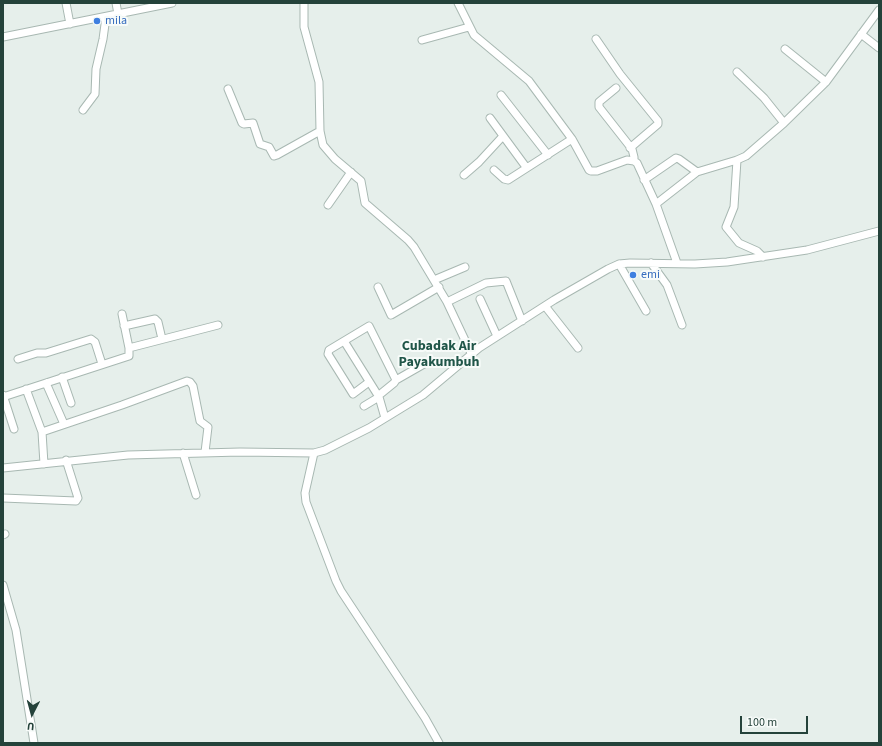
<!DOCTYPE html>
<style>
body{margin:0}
#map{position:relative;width:882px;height:746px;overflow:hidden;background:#e6efeb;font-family:"Source Sans 3",sans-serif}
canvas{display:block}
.frame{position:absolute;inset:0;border:4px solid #24423a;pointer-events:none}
.north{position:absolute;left:12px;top:694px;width:40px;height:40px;-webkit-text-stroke:3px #f7fbf9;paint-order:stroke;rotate:186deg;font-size:11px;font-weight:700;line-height:16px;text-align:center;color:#24423a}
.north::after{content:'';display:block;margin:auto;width:14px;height:18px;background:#24423a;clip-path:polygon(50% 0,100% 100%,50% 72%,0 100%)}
.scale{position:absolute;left:740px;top:716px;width:68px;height:18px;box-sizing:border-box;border:2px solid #24423a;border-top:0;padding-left:5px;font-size:12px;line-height:14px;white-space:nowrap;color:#24423a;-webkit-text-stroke:3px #f7fbf9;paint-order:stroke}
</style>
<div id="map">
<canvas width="882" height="746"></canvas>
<div class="frame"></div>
<div class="north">U</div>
<div class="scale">100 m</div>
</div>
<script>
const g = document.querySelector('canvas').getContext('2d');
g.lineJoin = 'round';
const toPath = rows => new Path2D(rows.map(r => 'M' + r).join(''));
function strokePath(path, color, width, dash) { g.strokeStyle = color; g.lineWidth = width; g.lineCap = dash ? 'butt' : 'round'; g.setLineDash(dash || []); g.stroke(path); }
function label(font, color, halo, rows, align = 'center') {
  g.font = font + ' "Source Sans 3",sans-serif'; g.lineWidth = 4; g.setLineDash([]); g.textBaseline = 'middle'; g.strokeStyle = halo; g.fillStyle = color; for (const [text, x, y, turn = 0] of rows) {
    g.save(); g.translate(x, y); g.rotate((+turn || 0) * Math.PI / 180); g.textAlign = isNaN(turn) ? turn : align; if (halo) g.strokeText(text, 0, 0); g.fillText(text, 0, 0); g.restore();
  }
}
const minor = toPath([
 [66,3,70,24],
 [116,3,118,14],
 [304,3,304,27,319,82,320,131,323,145,335,159,361,181,365,203,408,240,414,247,447,302,472,355],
 [458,3,474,35,529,81,572,139,589,170,591,171,597,171,627,160,634,161,637,163,656,204,677,263],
 [861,34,879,48],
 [3,37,172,3],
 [596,39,620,74,658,121,658,124,630,148],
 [422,40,469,27],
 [785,49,826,82],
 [737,72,764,98,784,123],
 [616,88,599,102,599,107,632,149,634,157,634,161],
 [228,89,242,123,244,124,253,123,260,144,269,147,274,156,277,155,320,131],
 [501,95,548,155],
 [83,110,95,94,96,69,103,39,106,17],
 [490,118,526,167],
 [737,160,734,207,726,227,739,243,757,251,763,257],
 [494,170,504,179,508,180,572,139],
 [464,175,479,162,503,136],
 [644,180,676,158,679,159,697,172],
 [656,204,697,172,737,160,746,156,784,123,826,82,879,10],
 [328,205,351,172],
 [651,263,667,285,682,325],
 [619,264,646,311],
 [434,280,465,267],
 [378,287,391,315,439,287],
 [480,299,497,336],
 [447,302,486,283,506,281,522,321],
 [545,306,578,348],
 [124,326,155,319,158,322,162,339],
 [344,341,379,397,385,418],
 [129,348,218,325],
 [18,359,37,353,46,353,91,339,95,342,102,364],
 [62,377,71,403],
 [396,380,424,364],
 [369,382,353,394,328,354,329,350,369,326,396,380,394,383,378,396],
 [46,383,64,424],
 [26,389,42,432,44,464],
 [3,395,14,429],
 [3,397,129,356,129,348,122,314],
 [364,406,379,397],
 [42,432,122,405,187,381,190,382,193,386,200,421,208,427,205,452],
 [183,453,196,495],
 [314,453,305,493,306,502,336,581,341,591,425,718,439,743],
 [3,468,128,455,240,452,314,453,325,450,369,428,423,395,479,348,554,300,608,269,619,264,630,263,695,264,727,262,807,250,879,231],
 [3,498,76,501,78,498,66,460],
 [3,535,5,534],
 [3,585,16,630,34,743]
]);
strokePath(minor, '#a8b8b2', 9);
strokePath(minor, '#fff', 7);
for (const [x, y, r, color] of [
 [97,21,4,"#3f7fe0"],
 [633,275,4,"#3f7fe0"]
]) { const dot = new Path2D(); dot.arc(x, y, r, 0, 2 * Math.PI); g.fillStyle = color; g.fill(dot); strokePath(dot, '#f7fbf9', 1.5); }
label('12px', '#366cbe', '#f7fbf9', [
 ["mila",105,21],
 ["emi",641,275]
], 'left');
label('bold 14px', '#1f5548', '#f7fbf9', [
 ["Cubadak Air",439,347],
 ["Payakumbuh",439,363]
]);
</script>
